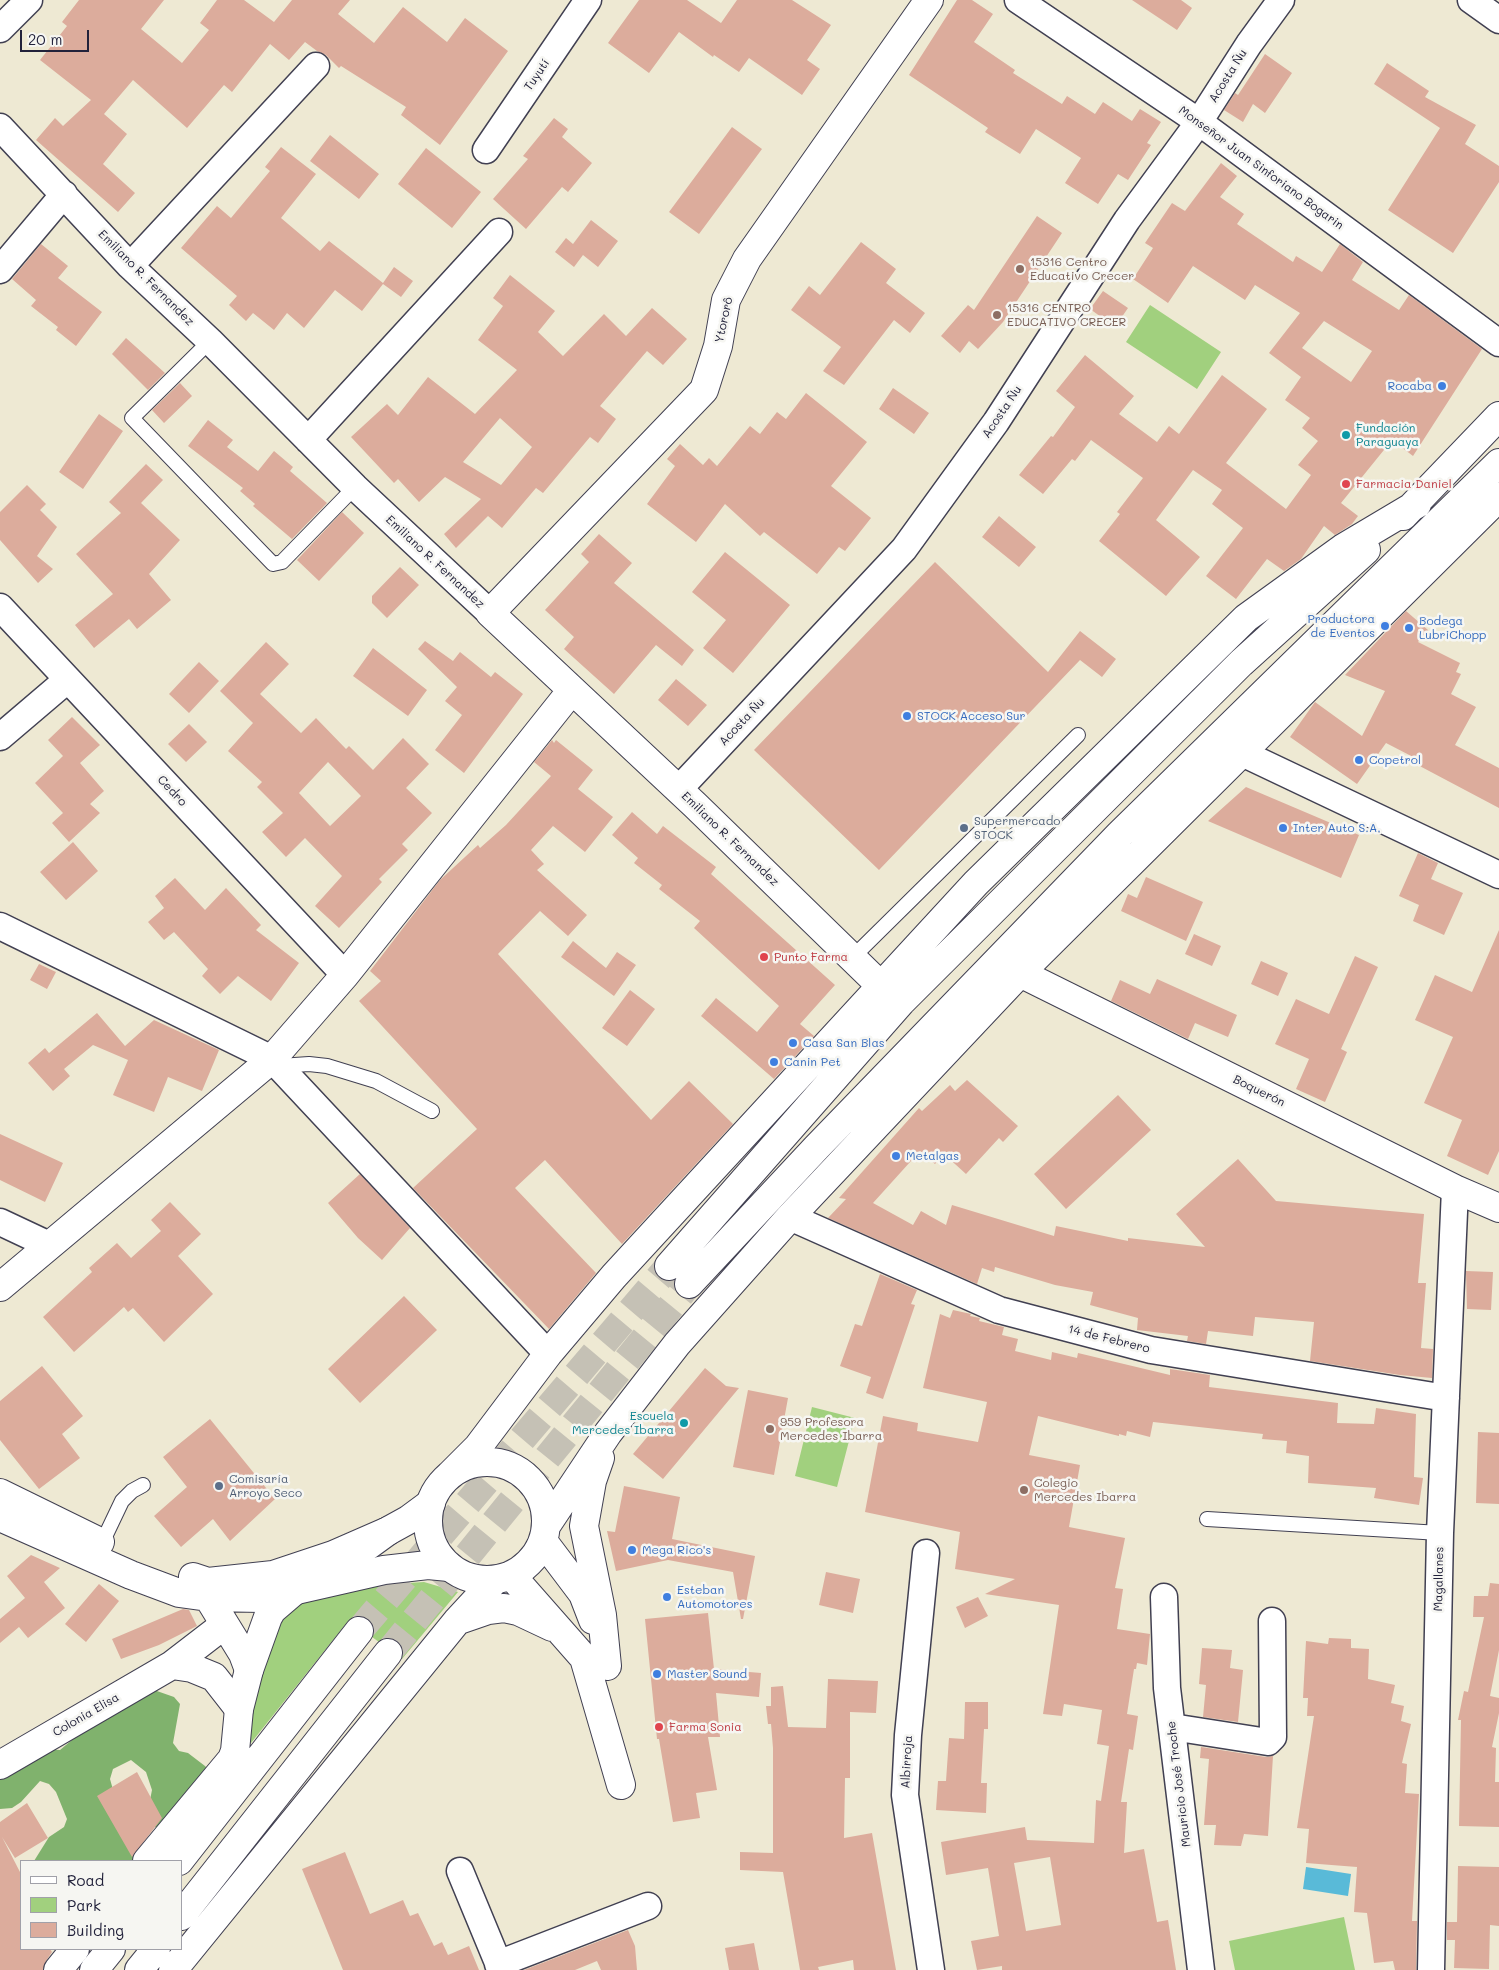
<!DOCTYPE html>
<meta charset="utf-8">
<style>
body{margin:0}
#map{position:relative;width:1499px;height:1970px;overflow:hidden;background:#eee9d3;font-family:Mali,sans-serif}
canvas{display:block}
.legend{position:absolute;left:20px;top:1860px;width:162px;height:90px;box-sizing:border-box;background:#f6f6f2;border:1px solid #a1a1a9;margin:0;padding:6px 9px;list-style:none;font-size:15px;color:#22223b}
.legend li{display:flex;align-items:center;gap:10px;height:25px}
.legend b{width:25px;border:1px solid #a1a1a9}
.scale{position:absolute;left:20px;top:30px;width:69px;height:22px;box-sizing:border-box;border:2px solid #22223b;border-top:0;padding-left:6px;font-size:15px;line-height:18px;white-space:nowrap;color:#22223b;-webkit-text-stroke:4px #f6f6f2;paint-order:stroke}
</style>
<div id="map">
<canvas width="1499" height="1970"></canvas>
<ul class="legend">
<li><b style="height:6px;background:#fff"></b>Road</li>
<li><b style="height:14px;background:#a1d07e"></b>Park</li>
<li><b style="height:14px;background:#dcac9c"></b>Building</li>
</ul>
<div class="scale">20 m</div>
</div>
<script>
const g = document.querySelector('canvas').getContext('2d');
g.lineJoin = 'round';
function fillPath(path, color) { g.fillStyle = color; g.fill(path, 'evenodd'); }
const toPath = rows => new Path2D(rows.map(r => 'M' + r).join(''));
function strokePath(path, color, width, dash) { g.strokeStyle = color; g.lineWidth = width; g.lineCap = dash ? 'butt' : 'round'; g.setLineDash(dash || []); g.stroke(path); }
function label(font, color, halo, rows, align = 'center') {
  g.font = font + ' Mali,sans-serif'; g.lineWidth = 5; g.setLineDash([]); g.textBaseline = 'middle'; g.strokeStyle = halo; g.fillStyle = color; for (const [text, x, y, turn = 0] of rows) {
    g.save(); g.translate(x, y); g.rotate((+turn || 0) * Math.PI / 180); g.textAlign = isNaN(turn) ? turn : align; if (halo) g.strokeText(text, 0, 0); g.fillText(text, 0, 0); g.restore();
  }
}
fillPath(toPath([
 [1150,305,1221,352,1197,389,1126,342],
 [812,1407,855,1418,837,1487,795,1476],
 [424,1582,458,1592,402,1659,349,1620,247,1748,242,1720,281,1606,364,1586],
 [1344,1917,1355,1970,1235,1970,1229,1941]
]), '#a1d07e');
fillPath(toPath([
 [154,1690,174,1697,180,1704,173,1743,179,1751,188,1753,205,1766,212,1774,164,1830,155,1827,148,1810,152,1790,146,1772,131,1760,113,1769,110,1779,115,1797,141,1841,143,1861,34,1861,49,1837,64,1827,67,1819,56,1792,49,1784,40,1781,21,1802,12,1808,0,1809,0,1764,41,1749,60,1750,90,1725]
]), '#80b26d');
fillPath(toPath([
 [1306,1867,1351,1874,1348,1896,1303,1889]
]), '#59bad8');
fillPath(toPath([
 [79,0,164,0,141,29,182,63,209,30,200,23,217,0,244,0,274,22,292,0,350,0,338,14,374,43,403,7,447,42,465,18,508,51,440,145,401,115,406,107,341,66,339,68,326,55,317,51,305,42,289,60,270,44,232,92,224,85,187,128,133,80,104,114,127,134,103,164,135,193,118,212,36,140,55,118,63,126,91,100,40,60,67,26,62,22],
 [639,0,687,0,721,23,737,0,792,0,831,25,807,60,820,69,802,95,749,58,739,72,714,55,713,57,679,32,649,73,608,43],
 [957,0,972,0,993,14,974,42,1015,70,1013,73,1062,104,1067,96,1095,114,1103,102,1132,121,1140,109,1161,122,1147,143,1151,145,1128,180,1118,174,1098,204,1065,183,1081,158,1036,129,1020,154,985,132,988,128,909,75],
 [1132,0,1181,0,1192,8,1177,30],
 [1265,54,1292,73,1265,113,1253,104,1243,122,1224,110,1235,93,1238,95],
 [1387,63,1429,91,1425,97,1476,125,1465,144,1499,166,1499,182,1453,253,1388,210,1440,128,1374,84],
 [554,118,568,129,562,137,592,163,568,192,562,187,526,229,493,199,528,159,523,156],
 [732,127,762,149,699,234,669,212],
 [330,135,379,174,359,199,310,161],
 [281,147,316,174,281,218,320,251,329,241,383,283,394,267,413,281,401,297,383,284,362,311,335,290,304,328,287,313,274,330,253,313,246,321,229,305,237,296,181,248,217,206,231,218,270,171,265,167],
 [426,148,481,192,452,228,398,184],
 [1221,163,1237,176,1220,197,1244,214,1237,224,1293,262,1296,256,1322,272,1340,244,1363,262,1352,280,1399,310,1409,295,1482,349,1413,456,1392,440,1341,503,1358,516,1352,524,1335,535,1324,526,1301,559,1284,571,1267,559,1236,599,1206,576,1243,528,1212,504,1222,490,1193,470,1156,520,1200,557,1166,596,1099,541,1120,514,1117,512,1143,478,1091,440,1075,461,1072,459,1043,494,1019,475,1051,436,1053,437,1075,407,1056,391,1085,355,1134,396,1119,414,1157,442,1169,426,1179,434,1222,375,1267,409,1226,463,1286,509,1311,475,1298,465,1318,441,1302,428,1310,418,1285,400,1301,377,1269,353,1300,313,1255,285,1245,300,1193,266,1168,303,1133,279,1153,248,1145,243,1172,203,1185,211],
 [1324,321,1372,351,1351,382,1302,348],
 [1037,216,1062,233,1003,322,978,349,969,341,960,353,941,336,968,305,974,310],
 [591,220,618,241,598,267,583,255,574,267,555,252,566,238,573,244],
 [861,242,896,269,886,283,925,313,910,333,894,320,844,385,823,371,841,347,791,310,809,286,820,295],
 [41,244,68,266,58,278,102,312,76,346,56,330,58,327,31,306,36,300,12,279],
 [510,275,555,311,538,332,563,356,604,314,626,336,652,308,687,339,663,365,647,351,600,406,616,419,598,443,590,437,543,493,536,488,502,528,488,516,456,548,444,534,481,499,445,477,419,502,398,479,394,483,351,437,387,404,398,415,428,377,475,414,517,370,478,340,503,306,493,298],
 [500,418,532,447,501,485,463,462],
 [1103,291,1128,308,1115,327,1090,309],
 [126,338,165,373,148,390,112,354],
 [180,383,192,396,164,423,152,410],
 [893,388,929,413,914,434,879,409],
 [806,393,867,442,831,486,871,518,845,551,839,547,817,574,764,532,760,536,725,504,696,542,647,504,675,466,667,459,680,444,703,465,709,458,717,466,750,426,760,434,777,412,786,419],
 [99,414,123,431,83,489,59,472],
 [208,420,233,440,227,447,258,471,274,451,293,467,290,471,327,503,292,539,253,506,255,504,240,491,243,488,188,446],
 [146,464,163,480,141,503,180,540,149,574,171,600,137,629,129,619,94,648,75,625,113,594,76,554,121,513,109,502],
 [27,485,46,504,40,510,57,527,37,556,53,569,38,583,0,540,0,512],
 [342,512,364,533,319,581,297,560],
 [999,516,1036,547,1019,567,982,537],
 [599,534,632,563,614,583,694,650,682,666,656,645,614,694,564,649,574,637,545,610,589,562,581,554],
 [725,552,790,605,733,673,703,648,726,620,692,592],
 [935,562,1048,672,1080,631,1116,659,1102,677,1080,660,879,870,754,750],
 [400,567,419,585,387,618,372,603,372,596],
 [1406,611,1428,630,1418,642,1460,663,1456,672,1461,674,1451,694,1476,707,1455,745,1499,768,1499,808,1414,763,1417,759,1386,743,1357,784,1290,737,1315,702,1362,736,1385,691,1345,675],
 [425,641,453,661,460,652,491,677,495,672,523,694,464,773,435,750,462,715,445,701,457,687,418,649],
 [266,642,289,664,260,694,301,733,316,718,346,749,349,746,373,770,403,738,429,764,406,788,432,813,402,844,408,850,379,879,382,882,339,928,315,906,342,876,305,838,286,857,262,832,283,813,257,787,262,782,228,751,253,723,220,691],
 [328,762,361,796,330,826,299,793],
 [373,648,427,690,408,716,353,676],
 [199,662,219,681,189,713,169,694],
 [676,679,707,705,688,726,658,700],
 [72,717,100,745,80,763,104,791,90,804,100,813,69,842,52,823,63,813,35,783,63,756,48,740],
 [189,724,207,742,186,762,168,744],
 [552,740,554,743,556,740,593,770,578,789,613,817,585,852,553,826,531,850,544,864,537,870,587,915,568,936,540,911,498,954,651,1120,689,1081,733,1124,622,1244,545,1160,515,1188,596,1273,549,1329,413,1188,477,1129,359,1001,381,981,370,971,440,880,478,845,480,848,506,825,551,776,534,762],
 [1246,787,1359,835,1341,878,1208,821],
 [632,812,657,834,663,826,716,867,711,874,835,985,800,1024,814,1036,774,1079,701,1016,716,998,757,1032,779,1006,694,928,700,921,659,889,662,885,634,863,638,858,612,835],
 [73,842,98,871,66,900,40,872],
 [1418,853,1438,863,1431,879,1463,893,1444,935,1413,921,1419,905,1399,896],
 [1146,877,1203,902,1186,941,1121,911,1128,894,1137,898],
 [175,878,205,910,226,888,261,925,256,930,299,963,271,1001,238,976,220,994,202,976,208,969,174,932,164,940,148,922,164,908,155,896],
 [1499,930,1499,1151,1488,1175,1447,1156,1462,1120,1424,1103,1453,1037,1415,1020,1435,975,1472,992],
 [1194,934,1221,946,1212,966,1185,954],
 [573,941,606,968,617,952,636,965,614,996,561,957],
 [1355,956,1378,967,1341,1049,1347,1052,1325,1102,1296,1089,1309,1059,1275,1044,1296,999,1329,1014],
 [1261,961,1288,973,1278,996,1251,984],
 [39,964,56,972,47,989,30,980],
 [1157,979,1237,1015,1228,1037,1195,1023,1188,1039,1111,1001,1120,980,1150,994],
 [630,990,655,1009,627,1046,602,1028],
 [97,1013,125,1046,154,1020,219,1050,202,1091,168,1077,154,1112,113,1095,128,1060,93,1045,64,1069,70,1076,53,1091,28,1063,45,1048,49,1053],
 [967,1080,1018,1126,1003,1142,999,1138,966,1174,944,1154,935,1164,920,1151,873,1203,913,1225,921,1211,946,1225,952,1205,1054,1236,1056,1226,1128,1241,1128,1238,1205,1247,1176,1214,1238,1159,1276,1201,1424,1214,1418,1283,1426,1283,1421,1348,1433,1349,1432,1378,1400,1375,1310,1361,1314,1322,1255,1317,1253,1336,1208,1331,1206,1344,1187,1341,1188,1336,1137,1330,1138,1318,1090,1305,1093,1292,1055,1285,995,1267,994,1272,982,1268,977,1284,828,1218,846,1199,839,1198,919,1108,922,1111,950,1085,955,1091],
 [1118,1095,1151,1130,1066,1209,1034,1174],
 [0,1134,63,1163,45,1202,0,1180],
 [360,1174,410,1228,382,1260,358,1238,328,1203],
 [170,1202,201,1234,178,1256,213,1294,164,1342,133,1308,128,1312,124,1307,74,1352,43,1317,92,1272,89,1268,117,1243,131,1258,161,1231,151,1220],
 [1466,1271,1493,1272,1491,1310,1467,1309],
 [880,1274,917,1290,911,1304,915,1305,883,1399,866,1393,871,1377,840,1366,855,1324,862,1326],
 [404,1296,437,1330,360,1403,328,1369],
 [953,1310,971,1314,970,1316,980,1318,979,1321,1004,1327,1002,1335,1018,1339,1015,1351,1051,1360,1052,1352,1077,1358,1078,1353,1170,1375,1170,1369,1210,1375,1209,1387,1338,1403,1337,1423,1374,1424,1376,1408,1416,1414,1414,1477,1423,1478,1419,1505,1374,1498,1376,1488,1308,1483,1309,1456,1286,1453,1287,1441,1262,1439,1263,1434,1153,1422,1150,1437,1127,1431,1126,1436,1119,1434,1119,1436,1038,1416,1029,1455,1080,1465,1069,1527,1125,1538,1115,1588,1123,1589,1117,1629,1150,1634,1147,1665,1137,1663,1136,1669,1134,1669,1127,1714,1138,1716,1133,1750,1129,1749,1121,1802,1127,1802,1124,1853,1144,1849,1157,1922,1168,1920,1176,1970,1002,1970,1002,1966,977,1970,971,1941,999,1936,988,1868,946,1875,941,1842,1025,1827,1027,1840,1094,1843,1096,1800,1101,1801,1109,1746,1097,1744,1102,1710,1064,1704,1062,1716,1043,1714,1059,1605,985,1594,1015,1579,955,1569,960,1532,865,1512,883,1416,918,1423,917,1431,978,1442,987,1402,923,1388,940,1314,950,1318],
 [1050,1857,1061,1925,1026,1931,1014,1863],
 [42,1366,83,1416,62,1434,80,1458,39,1489,0,1440,0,1401],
 [705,1368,726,1386,739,1388,663,1479,633,1454],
 [748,1390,788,1398,774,1475,733,1467],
 [210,1419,275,1499,230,1541,213,1519,181,1547,154,1516,187,1487,163,1457],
 [1478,1432,1499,1433,1499,1504,1476,1503],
 [624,1486,680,1497,672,1539,755,1556,743,1619,741,1619,733,1572,668,1560,616,1571,607,1531,615,1532],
 [31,1555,60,1568,44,1582,65,1608,28,1638,19,1627,0,1643,0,1619,25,1598,7,1576],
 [826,1572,860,1579,853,1613,819,1605],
 [1490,1583,1499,1584,1499,1650,1490,1696,1499,1698,1499,1713,1492,1747,1496,1748,1495,1782,1499,1782,1499,1827,1459,1826,1461,1720,1458,1720,1464,1691,1468,1692,1484,1617,1473,1617,1474,1596,1488,1596],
 [99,1584,119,1601,86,1642,65,1624],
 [978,1597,988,1616,965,1628,956,1607],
 [183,1609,189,1610,197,1626,159,1645,121,1659,112,1639],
 [708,1613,714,1669,761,1673,759,1697,716,1693,720,1737,708,1737,717,1790,696,1793,700,1818,673,1822,659,1739,657,1739,645,1619],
 [1329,1638,1351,1639,1351,1648,1369,1649,1368,1679,1395,1685,1391,1703,1404,1706,1401,1721,1411,1724,1402,1763,1407,1764,1405,1793,1419,1794,1412,1921,1417,1921,1416,1970,1395,1970,1393,1961,1374,1963,1367,1913,1354,1912,1357,1867,1306,1863,1309,1829,1297,1828,1314,1716,1307,1716,1308,1698,1303,1698,1306,1641,1328,1644],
 [1202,1648,1232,1650,1230,1668,1243,1670,1238,1722,1203,1717,1206,1685,1199,1684],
 [828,1679,878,1681,876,1713,850,1712,850,1778,845,1778,844,1838,872,1833,896,1970,854,1970,853,1960,818,1967,819,1970,800,1970,783,1872,740,1870,740,1852,773,1853,773,1748,771,1724,768,1724,766,1706,771,1706,771,1687,783,1686,788,1727,826,1728],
 [965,1702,988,1702,988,1729,984,1729,981,1783,987,1783,986,1813,936,1810,938,1781,946,1781,949,1738,964,1739],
 [1201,1747,1266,1757,1273,1756,1268,1836,1244,1834,1241,1846,1214,1845,1216,1825,1204,1825,1209,1759,1200,1758],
 [137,1772,162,1818,132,1857,97,1796],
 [27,1803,48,1838,15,1858,2,1837,21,1874,21,1949,50,1949,52,1952,46,1961,43,1970,0,1970,0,1822],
 [345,1852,370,1914,403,1900,410,1916,418,1913,434,1946,442,1942,448,1955,469,1946,479,1970,343,1970,302,1869],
 [1458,1866,1499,1867,1499,1926,1490,1925,1489,1969,1454,1968,1455,1940,1447,1940,1447,1922,1457,1922],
 [628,1930,635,1946,637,1970,601,1970,597,1961,575,1970,524,1970],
 [754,1943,759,1970,729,1970,725,1948]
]), '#dcac9c');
strokePath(toPath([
 [359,1631,669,1266],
 [388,1653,689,1284]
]), '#c5c1b5', 28, [28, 14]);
const service = toPath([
 [210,341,132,418,273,564,282,562,355,487],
 [852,958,1078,735],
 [280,1066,309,1064,327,1066,376,1081,432,1111],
 [1207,1519,1440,1533],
 [102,1543,122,1501,132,1491,143,1485]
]);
const minor = toPath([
 [1018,0,1199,122,1499,343],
 [1471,0,1499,20],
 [0,29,29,0],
 [0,127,130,266,210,341,355,487,490,613],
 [486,150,588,0],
 [130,266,316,66],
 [0,270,64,194],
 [308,440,499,232],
 [0,607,345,975],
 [0,737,67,680],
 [1242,753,1499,875],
 [679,789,904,549,996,422,1127,220,1199,122,1249,44,1281,0],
 [0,926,272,1059,548,1354],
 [790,1217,999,1310,1151,1350,1446,1398],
 [0,1222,49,1245],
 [926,1553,908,1735,905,1795,931,1970],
 [1164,1597,1167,1688,1201,1970],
 [1172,1727,1268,1742,1273,1737,1272,1621],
 [460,1871,501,1970],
 [498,1964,648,1906],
 [1431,1970,1440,1533,1455,1189]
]);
const tertiary = toPath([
 [1020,973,1455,1189,1499,1208],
 [880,985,695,805,490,613,704,390,718,346,726,300,747,259,929,0],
 [0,1287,272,1059,345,975,572,690],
 [172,1665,192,1668,214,1677,239,1709],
 [0,1765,172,1665,224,1625]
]);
const secondary = toPath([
 [0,1493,100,1542],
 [0,1517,131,1575,179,1593,208,1597,261,1598,384,1570,428,1565,449,1567],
 [193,1577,208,1582,273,1575,333,1555,388,1531,408,1520,431,1503],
 [208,1597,243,1654,249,1670]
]);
const trunk = toPath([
 [1403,516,1499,416],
 [669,1266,901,1002,1241,663,1366,550],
 [689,1284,816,1148,1120,834,1499,463],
 [600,1458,592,1481,584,1526,602,1615,607,1666],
 '428 1521a59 59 0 1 1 118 0a59 59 0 1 1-118 0Z',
 [450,1475,478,1447,548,1354,614,1276,976,883,1246,618,1343,548,1417,504],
 [546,1526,608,1433,677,1344,790,1217,1020,973,1499,497],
 [543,1541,583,1594,593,1620],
 [511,1575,584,1658,621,1785],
 [459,1620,488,1610,504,1608,518,1611,552,1627],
 [147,1861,232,1759,235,1751,239,1709,249,1670,268,1617,272,1610,293,1592,366,1547,388,1531],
 [179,1861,359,1631],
 [181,1916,388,1653],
 [58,1970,75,1949],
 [94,1970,111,1949],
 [139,1970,156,1949],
 [173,1970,457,1621,495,1580]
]);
strokePath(service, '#414052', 16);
strokePath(minor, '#414052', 29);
strokePath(tertiary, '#414052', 30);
strokePath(secondary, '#414052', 30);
strokePath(trunk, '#414052', 30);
strokePath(service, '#fff', 14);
strokePath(minor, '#fff', 26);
strokePath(tertiary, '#fff', 28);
strokePath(secondary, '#fff', 28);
strokePath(trunk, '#fff', 28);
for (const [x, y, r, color] of [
 [1020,269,5,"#8d6e63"],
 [997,315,5,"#8d6e63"],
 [1442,386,5,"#3f7fe0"],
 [1346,435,5,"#0f9aa8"],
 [1346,484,5,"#e0444e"],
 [1385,626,5,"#3f7fe0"],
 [1409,628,5,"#3f7fe0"],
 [907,716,5,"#3f7fe0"],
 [1359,760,5,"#3f7fe0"],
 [964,828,5,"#5c6f8a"],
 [1283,828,5,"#3f7fe0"],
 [764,957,5,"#e0444e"],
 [793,1043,5,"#3f7fe0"],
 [774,1062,5,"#3f7fe0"],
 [896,1156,5,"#3f7fe0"],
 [684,1423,5,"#0f9aa8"],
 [770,1429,5,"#8d6e63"],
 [219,1486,5,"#5c6f8a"],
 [1024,1490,5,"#8d6e63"],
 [632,1550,5,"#3f7fe0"],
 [667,1597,5,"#3f7fe0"],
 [657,1674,5,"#3f7fe0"],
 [659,1727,5,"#e0444e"]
]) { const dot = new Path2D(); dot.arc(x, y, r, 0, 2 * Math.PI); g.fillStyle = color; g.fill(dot); strokePath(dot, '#f6f6f2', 2); }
label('12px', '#22223b', '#f6f6f2', [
 ["Tuyutí",537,75,-56],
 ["Acosta Ñu",1228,76,-58],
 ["Monseñor Juan Sinforiano Bogarin",1261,168,36],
 ["Emiliano R. Fernandez",146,278,45],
 ["Ytororô",724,320,-78],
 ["Acosta Ñu",1002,412,-56],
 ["Emiliano R. Fernandez",435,562,43],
 ["Acosta Ñu",742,722,-47],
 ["Cedro",172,791,47],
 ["Emiliano R. Fernandez",730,839,44],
 ["Boquerón",1259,1091,26],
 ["14 de Febrero",1109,1339,14],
 ["Magallanes",1439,1579,-89],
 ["Colonia Elisa",86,1715,-30],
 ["Albirroja",907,1762,-87],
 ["Mauricio José Troche",1179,1784,-97]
]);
label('12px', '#785e54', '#f6f6f2', [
 ["15316 Centro",1030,262],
 ["Educativo Crecer",1030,276],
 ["15316 CENTRO",1007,308],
 ["EDUCATIVO CRECER",1007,322],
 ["959 Profesora",780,1422],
 ["Mercedes Ibarra",780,1436],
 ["Colegio",1034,1483],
 ["Mercedes Ibarra",1034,1497]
], 'left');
label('12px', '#366cbe', '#f6f6f2', [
 ["Rocaba",1432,386,"right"],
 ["Productora",1375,619,"right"],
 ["de Eventos",1375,633,"right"],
 ["Bodega",1419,621],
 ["LubriChopp",1419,635],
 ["STOCK Acceso Sur",917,716],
 ["Copetrol",1369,760],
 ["Inter Auto S.A.",1293,828],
 ["Casa San Blas",803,1043],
 ["Canin Pet",784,1062],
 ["Metalgas",906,1156],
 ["Mega Rico's",642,1550],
 ["Esteban",677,1590],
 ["Automotores",677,1604],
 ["Master Sound",667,1674]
], 'left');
label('12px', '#0d838f', '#f6f6f2', [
 ["Fundación",1356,428],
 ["Paraguaya",1356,442],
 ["Escuela",674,1416,"right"],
 ["Mercedes Ibarra",674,1430,"right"]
], 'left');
label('12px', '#be3a42', '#f6f6f2', [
 ["Farmacia Daniel",1356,484],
 ["Punto Farma",774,957],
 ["Farma Sonia",669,1727]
], 'left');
label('12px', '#4e5e75', '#f6f6f2', [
 ["Supermercado",974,821],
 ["STOCK",974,835],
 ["Comisaría",229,1479],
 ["Arroyo Seco",229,1493]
], 'left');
</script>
